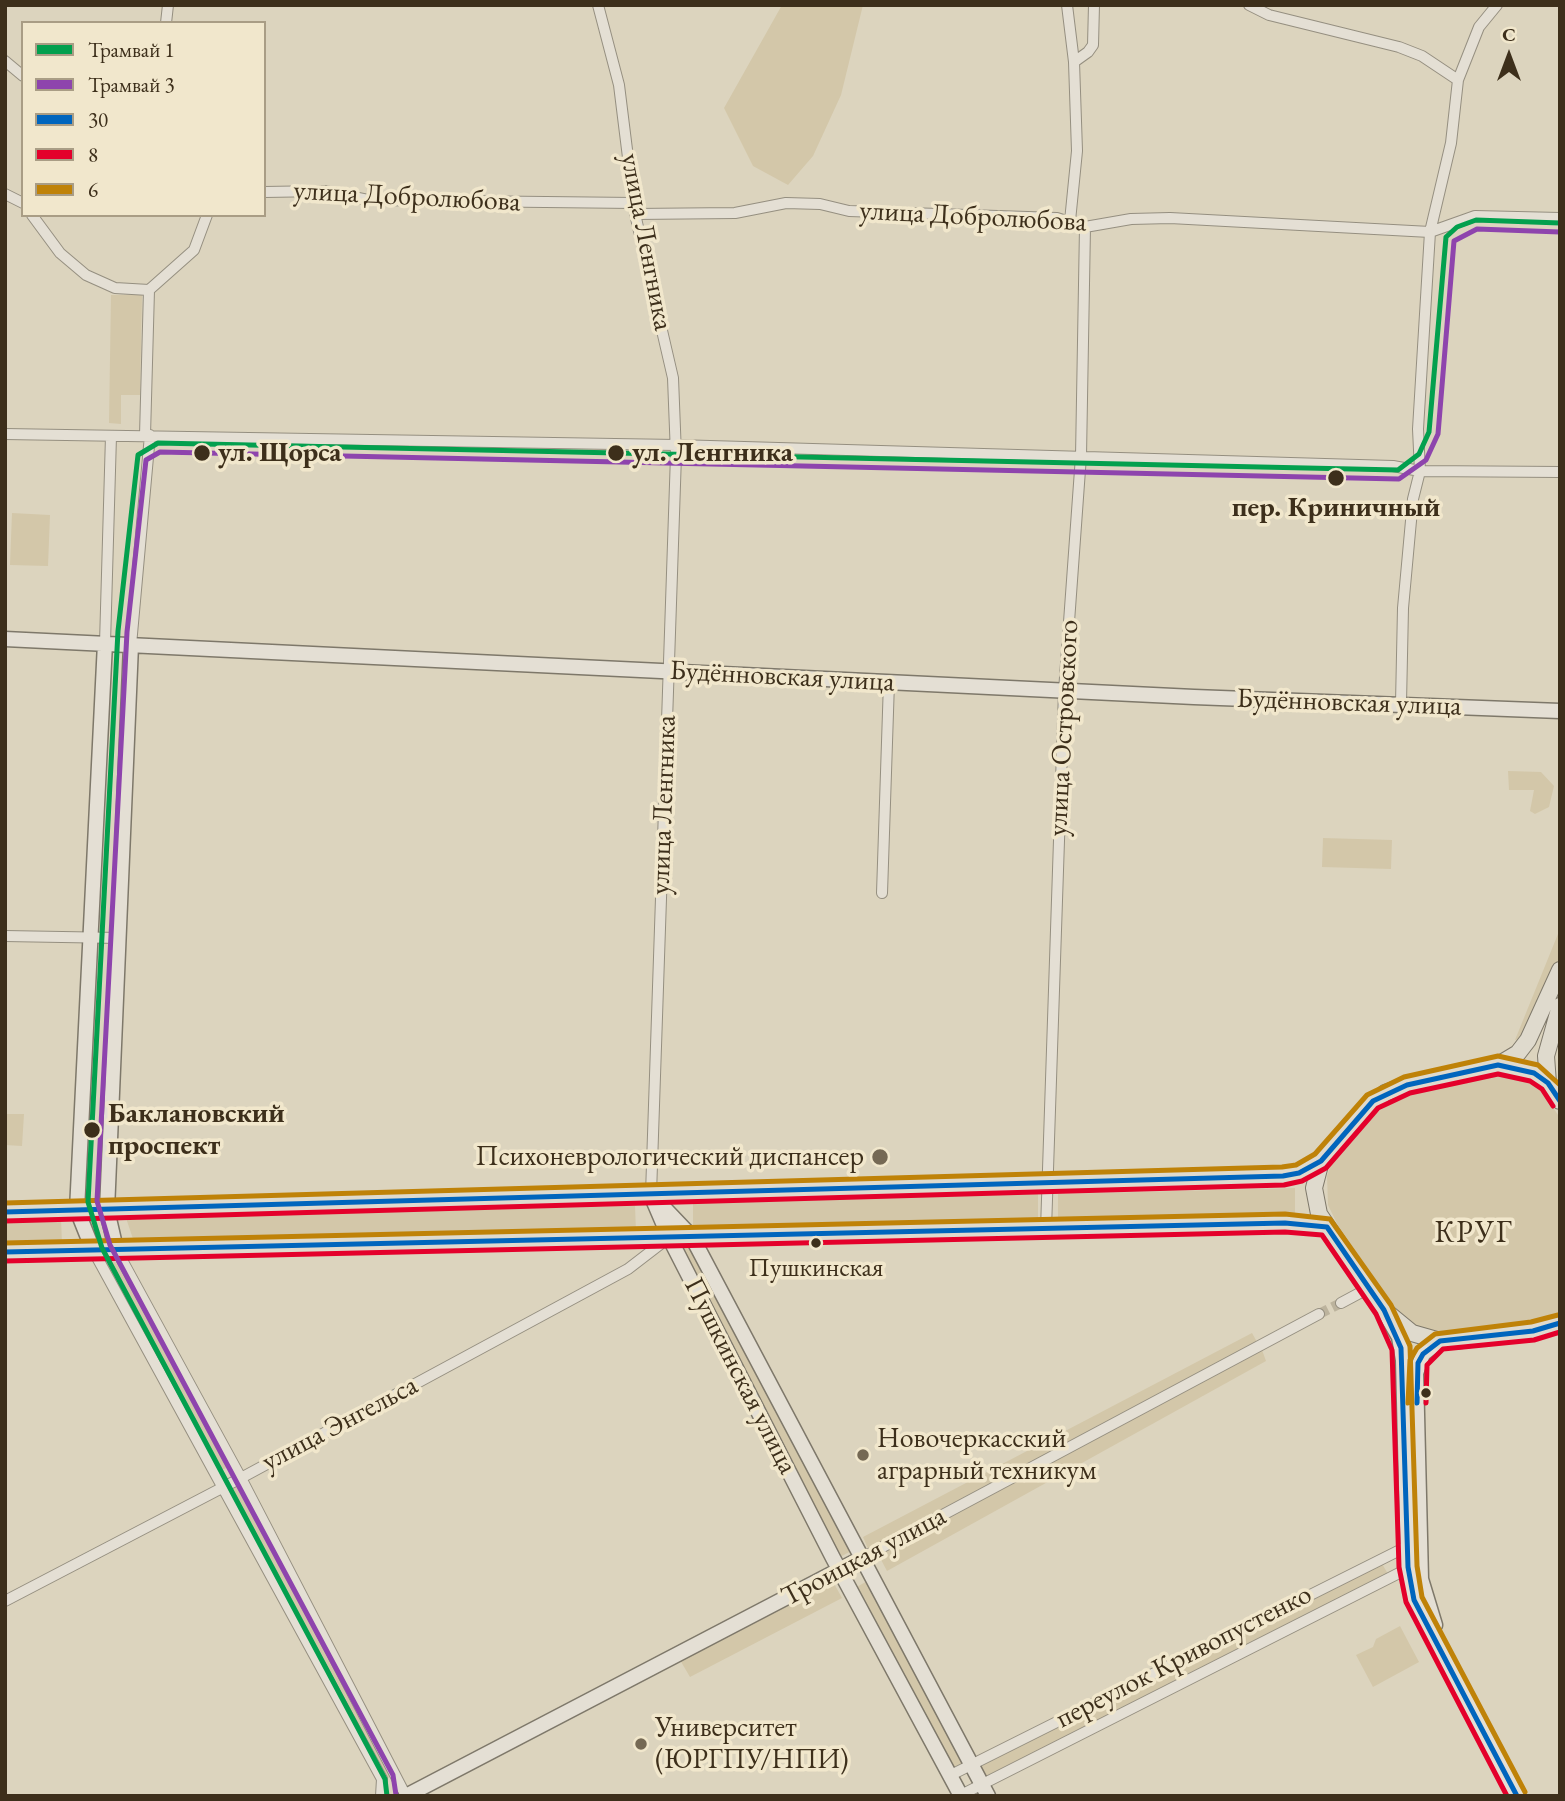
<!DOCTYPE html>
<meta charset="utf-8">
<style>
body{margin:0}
#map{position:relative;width:1565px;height:1801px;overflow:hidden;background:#dcd4be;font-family:"EB Garamond",serif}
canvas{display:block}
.frame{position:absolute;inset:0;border:7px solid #3d2f1b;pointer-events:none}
.legend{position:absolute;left:21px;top:21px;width:245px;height:196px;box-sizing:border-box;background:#f1e7cc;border:2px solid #a99d85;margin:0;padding:9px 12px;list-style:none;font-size:21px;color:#3d2f1b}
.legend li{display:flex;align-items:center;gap:14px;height:35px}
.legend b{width:35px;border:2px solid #a99d85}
.north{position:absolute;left:1474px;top:21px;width:70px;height:70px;-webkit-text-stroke:5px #f1e7cc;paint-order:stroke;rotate:0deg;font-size:19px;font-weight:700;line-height:28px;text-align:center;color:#3d2f1b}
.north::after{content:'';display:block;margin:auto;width:24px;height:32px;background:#3d2f1b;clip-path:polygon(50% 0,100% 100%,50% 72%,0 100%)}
</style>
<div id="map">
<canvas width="1565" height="1801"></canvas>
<div class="frame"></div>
<ul class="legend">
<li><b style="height:9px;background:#03a04e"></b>Трамвай 1</li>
<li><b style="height:9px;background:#8e44ad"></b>Трамвай 3</li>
<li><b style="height:9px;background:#0065bd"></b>30</li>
<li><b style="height:9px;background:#e4002b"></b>8</li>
<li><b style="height:9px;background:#bf8208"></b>6</li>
</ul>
<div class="north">С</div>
</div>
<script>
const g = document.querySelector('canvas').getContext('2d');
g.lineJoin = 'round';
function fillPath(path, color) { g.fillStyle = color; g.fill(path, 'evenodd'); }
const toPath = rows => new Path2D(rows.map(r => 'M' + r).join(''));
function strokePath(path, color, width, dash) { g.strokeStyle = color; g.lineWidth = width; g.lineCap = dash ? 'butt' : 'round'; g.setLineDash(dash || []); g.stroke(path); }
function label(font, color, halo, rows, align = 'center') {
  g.font = font + ' "EB Garamond",serif'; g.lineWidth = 7; g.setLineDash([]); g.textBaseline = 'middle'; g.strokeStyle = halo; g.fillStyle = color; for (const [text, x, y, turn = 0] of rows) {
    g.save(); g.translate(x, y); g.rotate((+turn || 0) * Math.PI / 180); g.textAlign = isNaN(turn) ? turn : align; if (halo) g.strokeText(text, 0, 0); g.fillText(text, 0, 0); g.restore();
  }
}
fillPath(toPath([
 [782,5,863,5,841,95,813,156,788,185,753,166,724,108],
 [111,295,142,295,140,395,121,395,121,424,109,423],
 [12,513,50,515,48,566,10,565],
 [1508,771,1541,772,1554,786,1549,807,1535,814,1530,811,1534,790,1509,790],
 [1323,838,1392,840,1391,869,1322,867],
 [1560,929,1560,959,1537,1017,1524,1038,1515,1040],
 [1496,1075,1517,1075,1529,1079,1540,1088,1560,1118,1560,1314,1533,1325,1446,1335,1427,1333,1404,1321,1385,1300,1345,1240,1328,1205,1327,1176,1331,1164,1370,1118,1393,1101,1411,1092],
 [5,1114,24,1114,22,1146,5,1145],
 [1295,1188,1295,1214,1058,1220,1058,1194],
 [1038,1194,1038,1220,693,1229,693,1203],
 [635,1206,636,1232,135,1245,126,1218],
 [61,1218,62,1244,5,1245,5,1219],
 [690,1242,853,1550,840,1557,679,1247],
 [119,1262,230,1466,218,1472,106,1263],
 [1252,1333,1257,1342,869,1551,863,1537],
 [1262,1350,1266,1361,887,1571,878,1554],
 [238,1483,392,1776,384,1780,228,1489],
 [1381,1562,1388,1574,986,1777,981,1766],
 [831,1578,842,1598,690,1677,680,1660],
 [869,1580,965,1763,952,1770,855,1588],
 [1400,1626,1419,1662,1373,1687,1356,1655,1373,1647,1376,1639]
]), '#d3c7a9');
strokePath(toPath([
 [1319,1314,1341,1303]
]), '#bcb39d', 10, [10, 5]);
const street = toPath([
 [598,5,619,85,635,214,673,378,676,455,651,1194],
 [1067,5,1074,62,1077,151,1070,221],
 [1249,5,1269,15,1399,47,1422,56,1458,80],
 [166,23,168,5],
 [5,61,23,76],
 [1074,62,1088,52,1093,45,1094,5],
 [264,192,324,191,368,200,634,203],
 [5,194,23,203],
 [635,214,735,213,786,203,820,204,849,211,1057,218,1085,227,1131,219,1170,218,1430,232,1475,216,1560,218],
 [32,215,60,253,86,275,115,288,149,290,194,250,207,215],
 [5,434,676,445,1393,466,1420,471,1560,472],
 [145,435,149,290],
 [105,643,111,436],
 [131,645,150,435],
 [1401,703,1403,608,1413,499,1420,471,1418,429,1430,232,1451,143,1458,80,1479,27,1497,5],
 [882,893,889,682],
 [5,936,119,938],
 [1046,1229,1064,691,1081,456,1085,227],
 [116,1249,241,1478,406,1796],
 [93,1250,382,1779,381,1796],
 [1341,1303,1369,1288],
 [862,1558,1319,1314],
 [5,1601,241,1478,628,1269,667,1239],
 [951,1775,1412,1544],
 [961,1795,1413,1566]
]);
const secondary = toPath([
 [5,639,1194,697,1560,711],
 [651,1194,692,1237,988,1796],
 [654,1202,669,1237,833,1558,961,1796],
 [116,1249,107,1210,131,645],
 [93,1250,77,1210,105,643],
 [1385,1313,1399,1337,1403,1360,1408,1567,1414,1600,1517,1796],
 [1435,1625,1421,1579,1416,1373,1423,1354,1440,1341],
 [406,1796,862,1558]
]);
const primary = toPath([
 [1498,1065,1518,1053,1528,1040,1560,970],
 [1548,1083,1546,1056,1560,1006],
 [1560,1101,1548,1083,1534,1073,1498,1065,1407,1085,1385,1093,1365,1110,1321,1161,1314,1188,1319,1214,1384,1310,1412,1333,1440,1341,1455,1341,1533,1331,1560,1323],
 [5,1212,1283,1176,1299,1173,1321,1161],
 [5,1252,1285,1223,1327,1227]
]);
strokePath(street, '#958f80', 12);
strokePath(secondary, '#7e786a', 17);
strokePath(primary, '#7e786a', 18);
strokePath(street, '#e4dfd4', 10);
strokePath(secondary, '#e4dfd4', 14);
strokePath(primary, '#dfdacd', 16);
strokePath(toPath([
 [5,1212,1283,1176,1299,1173,1321,1161,1373,1101,1407,1085,1498,1065,1534,1073,1548,1083,1560,1101],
 [5,1252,1285,1223,1327,1227,1384,1310,1401,1348,1408,1567,1414,1600,1517,1796],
 [1417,1403,1418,1363,1423,1354,1440,1341,1533,1331,1560,1323]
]), '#0065bd', 5);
strokePath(toPath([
 [5,1221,1284,1185,1302,1181,1326,1168,1378,1108,1410,1093,1498,1074,1530,1081,1542,1089,1553,1106],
 [5,1261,1285,1232,1322,1235,1376,1314,1392,1350,1399,1567,1406,1602,1507,1796],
 [1426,1403,1427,1365,1443,1349,1534,1340,1560,1332]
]), '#e4002b', 5);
strokePath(toPath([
 [5,1203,1282,1167,1296,1165,1315,1154,1367,1095,1404,1077,1498,1056,1538,1065,1560,1085],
 [5,1243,1285,1214,1330,1219,1391,1305,1410,1346,1417,1566,1422,1597,1525,1792],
 [1408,1403,1410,1360,1417,1348,1435,1334,1531,1322,1558,1315]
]), '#bf8208', 5);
strokePath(toPath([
 [387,1796,385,1779,102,1248,88,1202,118,631,138,455,158,443,1398,470,1419,454,1429,432,1446,237,1457,227,1476,220,1560,223]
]), '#03a04e', 5);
strokePath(toPath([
 [396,1795,393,1775,110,1245,97,1201,127,632,146,460,160,452,1399,479,1426,460,1438,434,1454,241,1477,229,1560,232]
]), '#8e44ad', 5);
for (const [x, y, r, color] of [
 [202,453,9,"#3d2f1b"],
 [616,453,9,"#3d2f1b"],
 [1336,478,9,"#3d2f1b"],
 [92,1130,9,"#3d2f1b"],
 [880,1157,9,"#756954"],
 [816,1243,6,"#3d2f1b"],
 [1426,1393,6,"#3d2f1b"],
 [863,1455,7,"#756954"],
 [641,1744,7,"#756954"]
]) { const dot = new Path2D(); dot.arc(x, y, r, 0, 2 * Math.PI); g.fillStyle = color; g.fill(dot); strokePath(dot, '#f1e7cc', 2.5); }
label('26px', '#3d2f1b', '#f1e7cc', [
 ["Пушкинская",816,1269]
]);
label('28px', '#3d2f1b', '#f1e7cc', [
 ["улица Добролюбова",407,197,3],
 ["улица Добролюбова",973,217,3],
 ["улица Ленгника",646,242,79],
 ["Будённовская улица",782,677,3],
 ["Будённовская улица",1349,703,2],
 ["улица Островского",1064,728,-87],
 ["улица Ленгника",664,805,-88],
 ["Пушкинская улица",740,1376,63],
 ["улица Энгельса",340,1424,-28],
 ["Троицкая улица",864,1557,-28],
 ["переулок Кривопустенко",1184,1657,-27]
]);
label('bold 28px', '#3d2f1b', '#f1e7cc', [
 ["ул. Щорса",218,453],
 ["ул. Ленгника",632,453],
 ["пер. Криничный",1336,508,"center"],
 ["Баклановский",108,1114],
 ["проспект",108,1146]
], 'left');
label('28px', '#3d2f1b', '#f1e7cc', [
 ["Психоневрологический диспансер",864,1157,"right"],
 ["Новочеркасский",877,1439],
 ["аграрный техникум",877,1471],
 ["Университет",655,1728],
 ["(ЮРГПУ/НПИ)",655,1760]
], 'left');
g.letterSpacing = '2px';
label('30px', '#3d2f1b', '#f1e7cc', [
 ["КРУГ",1474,1234]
]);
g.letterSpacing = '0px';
</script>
